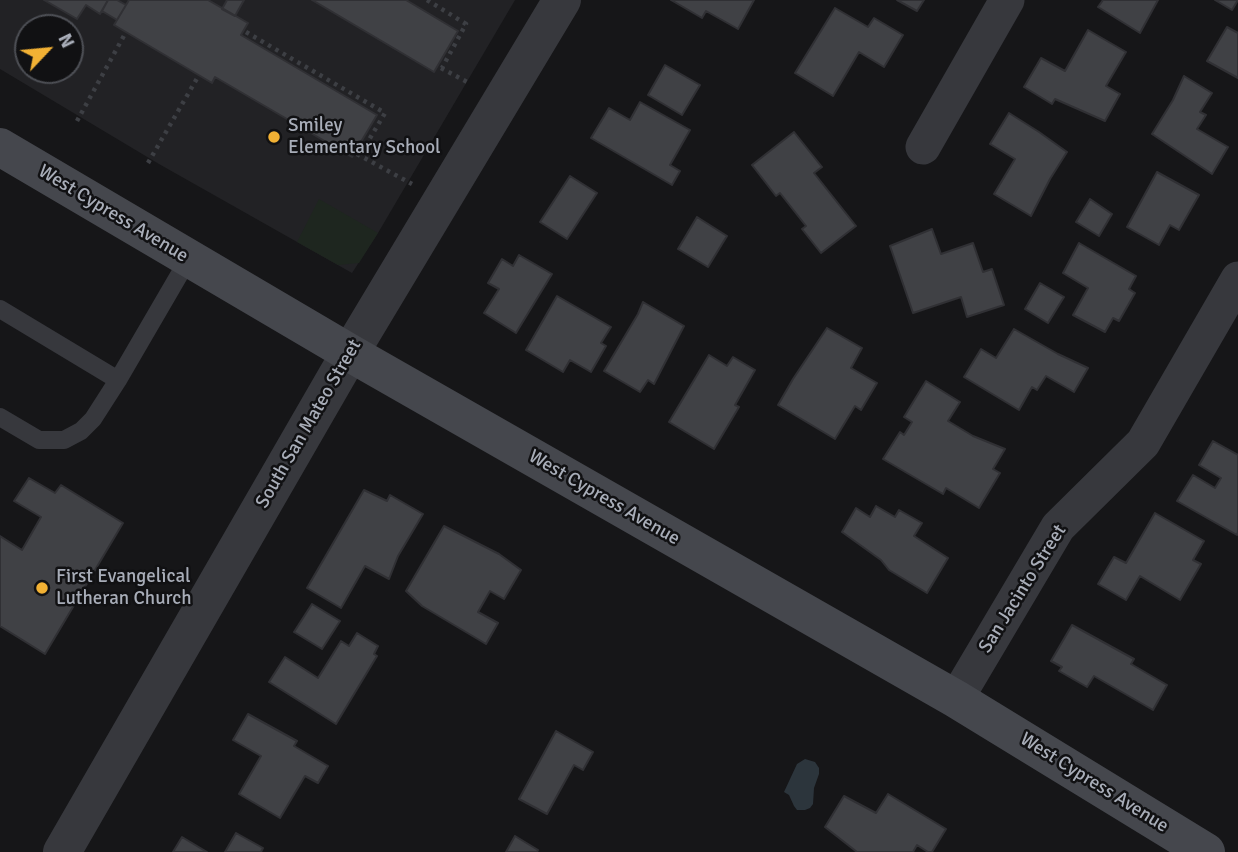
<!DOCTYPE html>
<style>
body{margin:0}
#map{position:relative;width:1238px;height:852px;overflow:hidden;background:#161618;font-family:Signika,sans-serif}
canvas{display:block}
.north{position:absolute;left:14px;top:14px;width:70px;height:70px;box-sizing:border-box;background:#111113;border:2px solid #4d4f55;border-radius:50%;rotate:64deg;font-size:19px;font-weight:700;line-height:28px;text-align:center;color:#a8adb8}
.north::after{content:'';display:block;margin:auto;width:24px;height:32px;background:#f2b134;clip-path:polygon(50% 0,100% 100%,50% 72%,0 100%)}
</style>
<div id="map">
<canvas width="1238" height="852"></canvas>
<div class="north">N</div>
</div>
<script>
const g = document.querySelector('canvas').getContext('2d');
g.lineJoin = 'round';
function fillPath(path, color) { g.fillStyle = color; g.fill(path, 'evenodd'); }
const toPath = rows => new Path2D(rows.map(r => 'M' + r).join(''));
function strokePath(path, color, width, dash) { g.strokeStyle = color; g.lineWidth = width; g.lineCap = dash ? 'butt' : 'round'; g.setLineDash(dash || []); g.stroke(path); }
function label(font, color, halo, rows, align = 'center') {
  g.font = font + ' Signika,sans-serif'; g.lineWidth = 5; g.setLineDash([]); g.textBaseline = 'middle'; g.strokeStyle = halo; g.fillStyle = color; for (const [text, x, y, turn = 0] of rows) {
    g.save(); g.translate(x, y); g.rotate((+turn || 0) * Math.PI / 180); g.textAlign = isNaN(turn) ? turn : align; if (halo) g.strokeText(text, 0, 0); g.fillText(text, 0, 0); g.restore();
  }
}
fillPath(toPath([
 [0,0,515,0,378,233,352,273,159,164,0,69],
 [28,28,70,28,70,70,28,70]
]), '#222225');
fillPath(toPath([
 [319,199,378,233,359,263,338,265,297,242]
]), '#1e261f');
fillPath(toPath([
 [805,759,815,762,819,768,819,774,814,788,813,804,810,808,805,810,797,810,794,806,789,795,784,792,797,764]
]), '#2c353c');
const building = toPath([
 [44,0,108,0,100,14,86,5,77,19,44,0],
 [108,0,117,0,126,5,117,20,102,11,108,0],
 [129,0,208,0,248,23,241,35,377,115,352,157,215,77,212,83,114,25,129,0],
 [227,0,244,0,235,16,222,9,227,0],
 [312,0,406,0,458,31,434,72,312,0],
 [671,0,754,0,738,29,706,11,702,18,671,0],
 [897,0,924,0,917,11,897,0],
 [1103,0,1158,0,1140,33,1098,7,1103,0],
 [1215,0,1238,0,1232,10,1215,0],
 [835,8,868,27,874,18,903,35,884,67,859,52,833,96,795,73,835,8],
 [1227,27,1238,33,1238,78,1207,61,1227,27],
 [1088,30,1126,52,1106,86,1120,94,1105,121,1055,99,1052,104,1024,87,1041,58,1065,71,1088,30],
 [665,65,700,85,682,115,648,95,665,65],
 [1184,76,1212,93,1200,112,1206,115,1197,129,1228,147,1212,174,1152,134,1173,100,1184,76],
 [640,102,690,130,670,165,680,171,672,185,591,138,609,108,630,120,640,102],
 [1009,113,1039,132,1067,152,1050,179,1031,216,994,194,1015,159,990,144,1009,113],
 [794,132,822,167,814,173,856,226,821,253,802,229,806,226,780,193,776,196,752,165,794,132],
 [1157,172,1199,195,1179,230,1170,225,1159,245,1127,227,1157,172],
 [570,176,597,193,567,239,540,222,570,176],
 [1090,199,1112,214,1099,236,1076,222,1090,199],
 [697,217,727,236,708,267,678,249,697,217],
 [932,229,941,254,973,243,983,272,992,269,1004,305,967,317,961,297,913,313,890,246,932,229],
 [1079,243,1136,276,1129,289,1135,293,1119,321,1113,318,1105,332,1073,315,1088,288,1063,273,1079,243],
 [519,255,552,274,516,333,484,313,499,289,488,283,502,259,513,266,519,255],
 [1040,283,1064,297,1048,323,1025,309,1040,283],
 [557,296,611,327,601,343,606,346,591,372,570,360,563,372,526,350,557,296],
 [643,302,684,326,654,384,648,380,640,392,604,371,638,314,643,302],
 [827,328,862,348,851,368,877,383,861,410,855,406,835,439,778,405,793,379,827,328],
 [1014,329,1058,354,1088,368,1074,392,1046,376,1037,390,1032,387,1019,410,964,377,981,349,996,358,1014,329],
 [709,355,727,366,733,357,755,370,735,405,739,407,714,449,669,422,709,355],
 [926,381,960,402,948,421,973,436,1005,449,993,469,1000,473,979,508,946,488,943,494,883,459,900,432,904,435,912,422,904,417,926,381],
 [1213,441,1238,455,1238,532,1237,535,1177,501,1193,475,1215,488,1221,478,1199,465,1213,441],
 [29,478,55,493,61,485,123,523,45,654,0,626,0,536,22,550,41,517,14,501,29,478],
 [364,490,387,501,390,495,423,514,398,556,389,579,365,566,341,608,307,588,364,490],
 [876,506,895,517,899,510,922,523,914,536,948,558,927,593,889,570,881,560,842,532,856,508,870,517,876,506],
 [1155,513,1204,541,1193,560,1201,564,1180,600,1140,576,1126,600,1098,584,1114,557,1126,563,1155,513],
 [444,526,499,554,521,570,504,599,490,591,478,612,498,623,486,644,422,606,406,591,444,526],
 [312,604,340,621,322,649,294,632,312,604],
 [1072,625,1134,659,1131,664,1167,685,1153,710,1094,676,1087,687,1059,671,1062,667,1051,661,1072,625],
 [357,633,378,646,374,654,377,656,336,724,269,682,285,657,318,678,341,641,349,646,357,633],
 [248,714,297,741,294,746,328,766,318,783,305,776,280,818,239,794,261,756,233,740,248,714],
 [556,731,593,752,583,770,574,765,547,814,519,799,556,731],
 [888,794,946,829,932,852,928,852,917,845,913,852,857,852,825,827,844,796,876,813,888,794],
 [236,833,263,848,261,852,225,852,236,833],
 [515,836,538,850,537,852,506,852,515,836],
 [182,837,207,852,173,852,182,837]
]);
fillPath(building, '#404145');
strokePath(building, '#303034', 2);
strokePath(toPath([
 [427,0,466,24,442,68],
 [246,32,385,113,360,155],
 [441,68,471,84],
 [77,121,126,32],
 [357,154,412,184],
 [148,163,199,75]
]), '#3d3f44', 4.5, [3.5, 5]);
strokePath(toPath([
 [0,309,118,380,93,419,81,431,64,440,39,440,0,417],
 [118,380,189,258]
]), '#37383d', 18);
strokePath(toPath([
 [923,147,1007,0],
 [956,699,1058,527,1143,443,1238,279]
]), '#37383d', 35);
strokePath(toPath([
 [62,852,350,353,562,0]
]), '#37383d', 38);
strokePath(toPath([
 [0,147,350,353,956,699,1206,852]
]), '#45474d', 38);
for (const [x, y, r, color] of [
 [274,137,7,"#f2b134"],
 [42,588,7,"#f2b134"]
]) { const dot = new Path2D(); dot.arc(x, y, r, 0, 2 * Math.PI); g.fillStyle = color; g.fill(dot); strokePath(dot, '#111113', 2.5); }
label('19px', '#a8adb8', '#111113', [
 ["Smiley",288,126],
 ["Elementary School",288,148],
 ["First Evangelical",56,577],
 ["Lutheran Church",56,599]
], 'left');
label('19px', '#a8adb8', '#111113', [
 ["West Cypress Avenue",113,214,31],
 ["South San Mateo Street",309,424,-60],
 ["West Cypress Avenue",604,498,30],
 ["San Jacinto Street",1023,589,-58],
 ["West Cypress Avenue",1094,783,32]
]);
</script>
